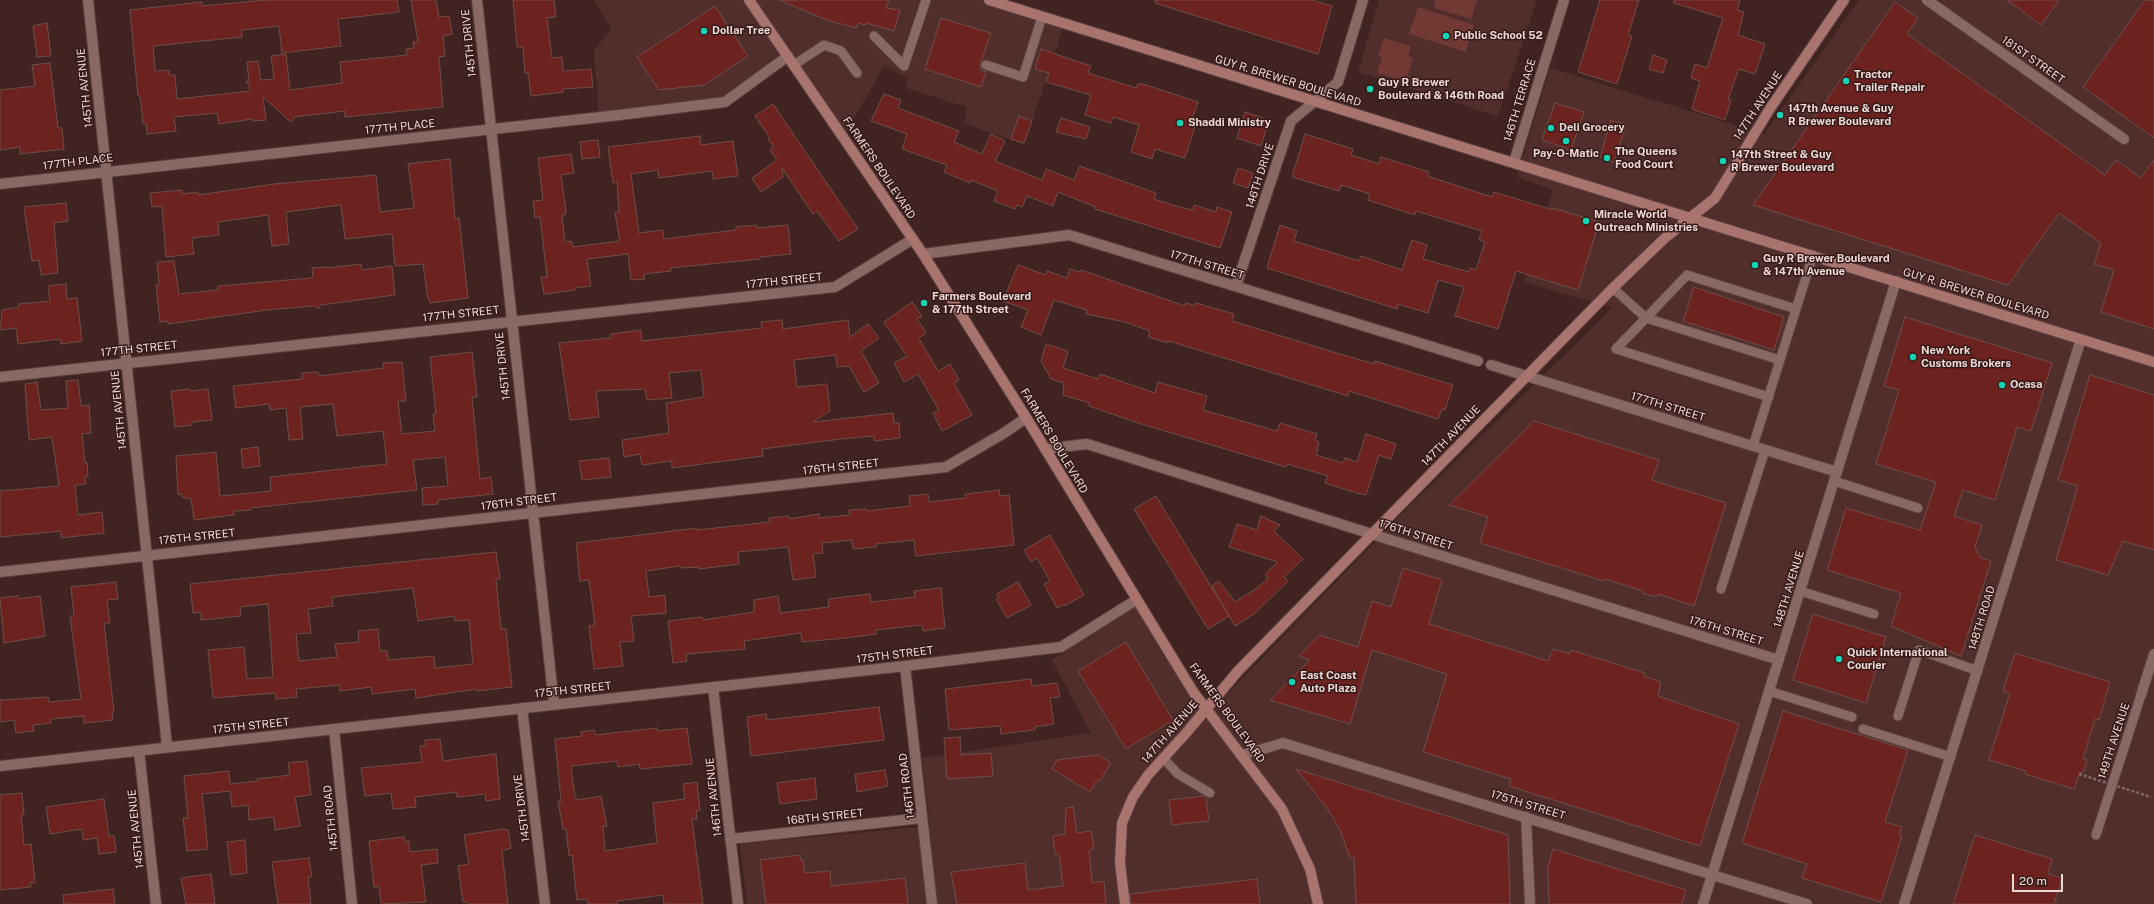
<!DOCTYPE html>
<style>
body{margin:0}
#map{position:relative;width:2154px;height:904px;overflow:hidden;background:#412421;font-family:"Public Sans",sans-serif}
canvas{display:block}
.scale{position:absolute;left:2012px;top:874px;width:51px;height:18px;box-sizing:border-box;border:2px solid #ecd8d6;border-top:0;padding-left:5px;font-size:12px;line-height:14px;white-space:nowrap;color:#ecd8d6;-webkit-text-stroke:3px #361a18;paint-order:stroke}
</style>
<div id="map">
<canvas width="2154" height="904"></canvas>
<div class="scale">20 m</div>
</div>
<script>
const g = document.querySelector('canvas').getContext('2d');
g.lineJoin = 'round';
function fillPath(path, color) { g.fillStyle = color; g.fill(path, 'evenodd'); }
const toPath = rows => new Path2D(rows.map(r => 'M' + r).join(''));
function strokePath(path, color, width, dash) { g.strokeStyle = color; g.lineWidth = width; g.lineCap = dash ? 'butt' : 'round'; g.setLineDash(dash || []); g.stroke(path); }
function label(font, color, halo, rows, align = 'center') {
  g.font = font + ' "Public Sans",sans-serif'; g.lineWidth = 3; g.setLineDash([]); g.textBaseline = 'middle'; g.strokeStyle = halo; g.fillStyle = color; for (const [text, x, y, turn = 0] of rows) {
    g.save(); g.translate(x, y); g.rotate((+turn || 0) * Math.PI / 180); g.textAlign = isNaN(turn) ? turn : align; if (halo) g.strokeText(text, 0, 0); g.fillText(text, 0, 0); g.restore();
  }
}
fillPath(toPath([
 [594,0,995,0,1065,22,1024,145,964,123,967,107,906,88,908,79,884,66,845,134,790,52,721,99,599,115,594,50,611,29],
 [1379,0,1537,0,1498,116,1358,72],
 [1859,0,2154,0,2154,904,747,904,740,844,930,826,922,758,1091,733,1052,660,1141,601,1212,710,1404,512,1612,308,1524,282,1553,190,1517,177,1550,68,1764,134]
]), '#512e2b');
fillPath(toPath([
 [1436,0,1477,0,1471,19,1434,8],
 [1418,7,1474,25,1466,52,1409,34],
 [1384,38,1411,46,1408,56,1413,58,1406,82,1377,73,1382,57,1378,55]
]), '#703934');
const building = toPath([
 [265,0,397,0,399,12,338,19,341,46,282,53,279,26,242,30,242,37,153,46,155,71,169,70,169,75,175,75,177,99,250,91,249,85,246,82,249,81,247,62,258,61,261,80,274,79,271,56,286,54,290,90,342,83,340,62,407,55,406,49,414,48,413,42,418,42,411,0,436,0,439,17,449,16,452,34,443,36,445,56,439,57,443,107,345,117,345,111,302,116,295,117,291,122,263,97,266,120,253,121,252,119,219,124,217,113,174,117,176,131,147,134,146,123,143,123,140,96,138,96,130,10,202,2,202,6,265,0],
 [513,0,554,0,556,17,547,18,552,58,562,57,563,71,591,69,593,87,563,89,563,92,531,96,528,73,525,73,523,47,517,47,513,0],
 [779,0,889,0,886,8,900,10,894,31,866,23,865,25,858,23,856,28,827,20,779,0],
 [1155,0,1312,0,1332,6,1318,54,1155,3,1155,0],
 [1600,0,1639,0,1628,35,1632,36,1617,84,1578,72,1600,0],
 [1674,0,1740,0,1737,10,1744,12,1738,35,1765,44,1755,74,1739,69,1728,99,1731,100,1725,120,1694,110,1692,108,1700,81,1691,78,1695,64,1707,68,1723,18,1674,3,1674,0],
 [2007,0,2059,0,2041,25,2007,0],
 [2145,0,2154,0,2154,138,2083,87,2145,0],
 [1895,2,1918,18,1907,34,2105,175,2116,160,2141,178,2154,160,2154,329,2101,312,2114,270,2094,264,2101,243,2059,213,2008,285,1753,205,1895,2],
 [715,6,748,56,704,85,659,90,637,57,715,6],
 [941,18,991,33,980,64,980,70,986,72,981,87,925,69,941,18],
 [47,23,51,56,37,57,33,26,47,23],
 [1041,49,1091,66,1088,73,1136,88,1138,84,1143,84,1198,102,1190,125,1195,126,1185,158,1155,149,1152,159,1131,152,1139,125,1113,117,1111,123,1085,115,1091,95,1046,82,1049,73,1035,69,1041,49],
 [1653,55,1667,60,1663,73,1649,69,1653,55],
 [50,63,58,128,62,128,64,149,20,154,20,147,0,150,0,90,35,86,32,65,50,63],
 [884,94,901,100,898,108,959,131,954,142,982,154,991,134,1005,141,995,161,1042,180,1046,169,1074,180,1080,166,1156,193,1154,199,1179,207,1193,210,1194,205,1216,212,1217,207,1232,212,1220,248,1095,209,1096,207,1058,192,1053,206,1027,196,1022,207,1017,205,1015,209,994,201,998,191,971,180,970,183,944,172,947,165,902,149,907,134,871,121,884,94],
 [1555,103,1584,112,1571,150,1542,140,1555,103],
 [773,104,858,229,839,241,817,211,813,214,782,168,783,177,761,192,752,178,777,160,770,150,774,147,768,139,770,138,755,116,773,104],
 [1245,112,1269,120,1261,146,1237,138,1245,112],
 [1019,116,1032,121,1024,143,1011,139,1019,116],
 [1061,118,1090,127,1086,139,1056,132,1061,118],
 [1611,120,1626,125,1614,162,1600,157,1611,120],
 [1305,134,1353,149,1351,155,1379,164,1381,157,1429,172,1427,176,1492,197,1494,192,1553,210,1553,208,1599,222,1578,290,1516,271,1498,329,1455,316,1464,287,1438,280,1428,313,1398,304,1397,309,1267,268,1280,225,1297,231,1294,241,1359,261,1361,256,1402,270,1412,240,1427,245,1423,259,1469,272,1470,268,1476,270,1485,242,1479,240,1482,231,1416,211,1415,215,1368,200,1370,194,1341,185,1339,191,1292,177,1305,134],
 [700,136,701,145,733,141,738,176,713,179,712,171,659,178,658,170,631,174,639,233,663,230,664,239,736,230,736,227,757,225,757,228,788,225,791,254,760,257,760,259,670,268,671,271,644,274,645,279,631,280,628,254,587,259,591,286,575,288,575,290,544,294,541,277,547,277,540,217,535,218,533,201,543,200,538,158,571,154,574,173,561,175,566,212,565,215,562,215,565,242,572,241,573,247,620,241,615,213,619,212,617,182,613,183,608,147,700,136],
 [598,140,600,157,582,159,580,142,598,140],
 [450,159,455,219,459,218,468,298,430,303,429,299,428,299,423,264,395,266,392,234,345,239,341,205,286,212,289,244,272,246,268,215,218,222,219,235,192,238,194,254,166,257,162,206,152,207,150,193,181,190,182,194,198,192,198,195,274,184,376,175,380,212,414,208,408,164,450,159],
 [1238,168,1253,173,1248,188,1233,183,1238,168],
 [66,203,68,221,54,223,58,273,41,275,39,260,32,261,24,207,66,203],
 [174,261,179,294,218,290,218,286,311,278,313,276,312,268,327,267,328,268,361,264,362,270,392,266,395,295,321,305,318,309,314,306,267,310,168,324,168,321,160,322,156,285,159,285,157,262,174,261],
 [1018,265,1046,275,1047,271,1067,278,1070,269,1080,272,1081,270,1185,306,1186,303,1195,306,1196,303,1234,314,1232,321,1340,354,1374,364,1375,361,1453,385,1445,410,1442,409,1438,419,1349,391,1348,396,1169,341,1168,343,1148,337,1150,331,1125,322,1086,314,1087,310,1054,300,1041,335,1021,327,1028,310,1003,301,1018,265],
 [66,284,67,299,77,298,82,341,61,344,60,339,18,344,16,328,0,330,2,310,19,307,19,304,50,301,48,286,66,284],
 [1694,287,1784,317,1774,350,1683,321,1694,287],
 [912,302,922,316,917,319,926,333,919,338,938,371,950,364,959,380,954,383,972,415,942,431,933,413,939,410,918,374,904,382,894,363,907,356,884,322,912,302],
 [1905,317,2052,363,2031,431,2017,427,1995,500,1963,490,1954,516,1982,525,1975,547,1980,557,1991,561,1961,656,1891,626,1901,593,1827,570,1846,508,1920,530,1936,482,1876,464,1899,390,1884,386,1905,317],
 [782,320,783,329,848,320,850,337,868,324,879,338,861,351,879,383,864,392,849,366,837,367,836,355,794,360,797,387,827,384,830,411,813,422,893,413,894,423,899,423,900,438,874,441,874,436,841,439,762,449,763,456,672,468,672,461,642,465,640,454,624,457,622,440,669,433,666,403,704,397,701,370,669,373,672,398,647,400,645,389,596,391,599,417,570,420,559,343,611,338,611,334,641,330,642,341,762,328,761,322,782,320],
 [1046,344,1068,351,1063,368,1098,379,1100,374,1155,393,1158,382,1207,396,1203,410,1277,431,1280,423,1317,434,1315,440,1319,442,1316,455,1343,463,1345,458,1357,462,1366,434,1396,444,1391,459,1379,455,1366,495,1357,493,1325,483,1328,476,1287,464,1286,467,1138,423,1089,406,1090,403,1063,395,1064,383,1051,379,1041,361,1046,344],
 [472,352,477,397,472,397,480,479,491,477,493,494,438,500,438,504,423,505,422,488,448,486,445,457,413,460,417,490,251,508,251,510,234,511,234,515,194,520,191,498,183,498,182,494,178,495,176,456,216,452,220,496,271,491,270,477,387,464,383,431,337,436,333,404,300,407,303,439,289,440,286,408,270,410,269,404,236,408,233,386,302,379,302,373,318,372,319,376,384,368,383,363,402,362,406,401,398,401,402,434,435,431,433,414,436,414,430,357,472,352],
 [2090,375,2154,395,2154,550,2123,541,2108,575,2056,560,2078,486,2058,480,2090,375],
 [78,380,81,406,89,405,91,433,82,434,85,463,87,462,88,476,85,476,86,484,75,485,78,515,102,512,104,533,61,538,61,531,0,537,0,491,59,486,52,437,29,440,25,384,37,382,41,410,68,408,66,381,78,380],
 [189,389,191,391,208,389,212,420,192,422,192,425,175,427,171,391,189,389],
 [1534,421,1659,460,1652,480,1726,503,1694,606,1658,594,1657,597,1642,593,1643,591,1605,579,1604,581,1480,543,1488,517,1449,505,1534,421],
 [258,447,260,466,243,468,241,449,258,447],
 [609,458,611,477,582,480,579,461,609,458],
 [999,490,1000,496,1009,495,1014,545,916,556,914,540,876,544,876,547,853,549,852,540,822,543,823,553,813,554,816,577,793,580,788,547,738,552,739,564,699,569,698,567,681,568,680,566,646,571,649,597,665,595,666,613,631,616,634,641,620,642,623,666,594,669,589,626,595,625,589,580,580,581,576,543,697,528,697,530,770,522,769,518,789,516,789,519,819,514,819,518,850,515,849,510,866,509,867,511,910,506,909,496,928,494,929,502,966,498,965,494,999,490],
 [1156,496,1229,616,1208,629,1134,509,1156,496],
 [1261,516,1280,525,1274,531,1303,559,1284,577,1288,581,1254,614,1235,626,1212,586,1219,581,1235,602,1257,588,1268,578,1265,574,1278,562,1229,547,1237,524,1257,530,1261,516],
 [1050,535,1084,595,1064,606,1064,604,1057,608,1044,584,1050,581,1037,558,1031,562,1024,550,1050,535],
 [496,552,500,579,496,579,501,629,506,629,512,687,477,691,477,689,416,698,415,689,372,694,371,687,340,691,340,685,296,689,297,697,276,699,275,693,213,698,208,650,244,647,247,679,273,677,268,604,240,607,241,616,201,620,201,612,193,613,190,584,496,552],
 [413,588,418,621,454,616,455,621,469,620,473,664,435,668,434,656,388,660,387,651,380,651,378,629,358,631,359,642,335,644,337,657,299,661,296,634,311,633,308,609,333,606,332,597,413,588],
 [1403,568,1442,580,1429,624,1548,661,1553,649,1570,654,1571,650,1645,673,1644,676,1661,682,1658,696,1739,724,1700,846,1509,786,1511,779,1423,752,1447,674,1372,650,1350,724,1270,700,1310,660,1299,656,1319,635,1358,647,1372,601,1391,607,1403,568],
 [116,582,118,599,107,600,110,623,104,623,114,712,112,712,113,720,84,723,84,716,51,719,51,723,33,725,34,731,16,733,14,720,0,722,0,700,48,697,49,702,81,699,70,616,74,616,71,587,116,582],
 [1018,582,1031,605,1007,618,996,599,999,598,997,594,1018,582],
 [941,588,945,628,923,631,922,625,875,630,876,634,846,638,802,642,801,633,744,641,745,649,686,654,687,661,673,663,668,621,702,617,703,620,754,612,754,600,778,596,780,613,829,607,828,599,870,594,871,602,915,597,914,591,941,588],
 [18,596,19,599,40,596,45,636,4,643,0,598,18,596],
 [1813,614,1886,637,1866,703,1793,680,1813,614],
 [1126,642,1173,720,1126,749,1078,671,1126,642],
 [2015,653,2110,682,2099,720,2095,719,2083,759,2087,760,2083,773,2080,772,2074,789,2025,774,2026,771,1989,760,2010,693,2003,691,2015,653],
 [1031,679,1032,686,1057,683,1060,697,1050,698,1054,724,1035,727,1035,730,1001,734,1000,726,949,730,945,689,1031,679],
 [879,707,884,740,751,756,747,717,766,714,767,720,879,707],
 [1783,711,1908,750,1885,822,1902,827,1899,835,1902,836,1881,902,1802,878,1807,864,1742,843,1783,711],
 [657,728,657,731,687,728,692,764,640,769,639,764,618,767,617,761,571,766,575,798,577,798,578,800,601,796,607,826,603,826,605,851,657,843,653,803,685,799,683,784,697,782,700,810,696,811,697,819,692,819,703,904,664,904,663,895,617,901,617,904,588,904,587,899,577,900,572,855,569,856,566,829,563,829,558,801,561,801,555,739,582,736,581,732,594,730,595,735,657,728],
 [960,737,961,755,991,753,993,776,947,779,944,738,960,737],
 [440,739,443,761,496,754,500,799,486,801,485,794,457,797,456,792,415,797,416,807,393,809,391,793,365,796,361,768,422,762,420,746,426,746,425,740,440,739],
 [1098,755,1111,763,1100,781,1098,779,1090,792,1052,769,1057,760,1098,755],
 [307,761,311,795,295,797,300,826,275,830,274,817,249,820,248,805,232,807,230,791,202,794,208,849,187,851,183,818,188,818,184,776,229,771,230,784,258,781,257,779,290,775,288,763,307,761],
 [1296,769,1508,835,1510,904,1356,904,1354,858,1350,858,1340,830,1327,808,1296,769],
 [885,770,888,786,857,792,855,774,885,770],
 [815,778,817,799,780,804,777,783,815,778],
 [22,793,24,815,21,815,24,845,31,844,35,882,30,883,31,887,0,890,0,795,22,793],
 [1204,796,1206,798,1209,821,1172,825,1169,800,1204,796],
 [104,799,109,836,114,836,116,852,99,854,97,838,83,840,82,829,50,834,46,807,104,799],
 [1073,807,1077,833,1091,831,1094,849,1089,850,1092,883,1104,881,1106,904,957,904,951,872,1025,863,1028,890,1063,886,1059,854,1055,854,1053,836,1065,834,1066,808,1073,807],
 [503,829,508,830,511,848,502,851,508,904,468,904,467,902,463,902,458,866,469,864,464,835,503,829],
 [1975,835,2052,859,2048,874,2062,878,2054,904,1953,904,1975,835],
 [404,837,405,842,409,841,410,852,437,849,438,863,421,865,426,902,381,904,379,886,374,887,369,841,404,837],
 [245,840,247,873,231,875,227,842,245,840],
 [1553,849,1686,890,1682,904,1549,904,1548,867,1553,849],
 [800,855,801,861,803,860,805,873,830,871,831,886,905,878,908,904,766,904,760,860,800,855],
 [309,858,312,877,308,877,311,904,278,904,272,862,309,858],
 [211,874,215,904,186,904,181,878,211,874],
 [1257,879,1260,904,1131,904,1130,894,1257,879],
 [113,889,115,904,64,904,63,895,113,889]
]);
fillPath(building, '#6c221f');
strokePath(building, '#6e4e4a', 1);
const lane = toPath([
 [874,36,904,66,926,0],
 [794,65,824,45,841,51,857,73],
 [986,65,1023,77,1042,17],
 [1613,288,1646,318,1616,349,1769,397],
 [1780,360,1646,318,1687,275,1796,309],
 [1753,446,1813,255],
 [1834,481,1918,508],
 [1721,589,1765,450],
 [1800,591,1874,614],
 [1769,691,1852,717],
 [1898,716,1919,650,1978,671],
 [1863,729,1951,757],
 [1163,758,1178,774,1210,793],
 [2096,835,2141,695]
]);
const street = toPath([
 [88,0,167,746],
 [477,0,554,704],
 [1927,0,2124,139],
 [1514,162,1564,0],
 [0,184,619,115,725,102,788,56],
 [923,254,1069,235,1478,361],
 [1236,286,1291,121,1338,82,1363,0],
 [1491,365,1837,472],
 [0,377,835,287,913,239],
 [1045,449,1087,444,1397,542,1779,660],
 [0,572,946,467,1004,433,1026,418],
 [905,666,932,904],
 [713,687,738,904],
 [2141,695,2154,654],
 [522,708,545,904],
 [334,729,352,904],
 [139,751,156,904],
 [1242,755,1283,743,1807,904],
 [0,766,905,666,1061,647,1136,600],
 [1526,817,1530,904],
 [730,839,922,818],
 [1703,904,1896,281],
 [1904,904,2081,339]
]);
const secondary = toPath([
 [749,0,923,254,1027,419,1194,693,1282,809,1310,869,1318,904],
 [989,0,2154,362],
 [1125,904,1120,863,1122,823,1133,797,1148,775,1187,732,1238,671,1613,288,1666,237,1715,198,1771,107,1844,0]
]);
strokePath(lane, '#59413f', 11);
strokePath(street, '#59413f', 12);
strokePath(secondary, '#59413f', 12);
strokePath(lane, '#8a6864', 9);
strokePath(street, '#8a6864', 10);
strokePath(secondary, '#a9736e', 10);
strokePath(toPath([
 [2079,774,2151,797]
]), '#816765', 2.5, [3, 2]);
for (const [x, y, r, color] of [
 [704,31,4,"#11d5b4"],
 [1446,36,4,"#11d5b4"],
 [1846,81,4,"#11d5b4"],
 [1370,89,4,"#11d5b4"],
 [1780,115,4,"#11d5b4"],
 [1180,123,4,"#11d5b4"],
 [1551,128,4,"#11d5b4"],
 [1566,141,4,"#11d5b4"],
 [1607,158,4,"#11d5b4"],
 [1723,161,4,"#11d5b4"],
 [1586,221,4,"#11d5b4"],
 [1755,265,4,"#11d5b4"],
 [924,303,4,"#11d5b4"],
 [1913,357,4,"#11d5b4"],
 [2002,385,4,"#11d5b4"],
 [1839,659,4,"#11d5b4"],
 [1292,682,4,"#11d5b4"]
]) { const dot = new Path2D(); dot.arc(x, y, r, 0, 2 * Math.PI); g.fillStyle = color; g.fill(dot); strokePath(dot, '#361a18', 1.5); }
label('bold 11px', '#ecd8d6', '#361a18', [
 ["Dollar Tree",712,31],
 ["Public School 52",1454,36],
 ["Tractor",1854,75],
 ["Trailer Repair",1854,88],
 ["Guy R Brewer",1378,83],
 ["Boulevard & 146th Road",1378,96],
 ["147th Avenue & Guy",1788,109],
 ["R Brewer Boulevard",1788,122],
 ["Shaddi Ministry",1188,123],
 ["Deli Grocery",1559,128],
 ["The Queens",1615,152],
 ["Food Court",1615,165],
 ["Pay-O-Matic",1566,154,"center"],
 ["147th Street & Guy",1731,155],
 ["R Brewer Boulevard",1731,168],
 ["Miracle World",1594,215],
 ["Outreach Ministries",1594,228],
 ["Guy R Brewer Boulevard",1763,259],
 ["& 147th Avenue",1763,272],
 ["Farmers Boulevard",932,297],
 ["& 177th Street",932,310],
 ["New York",1921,351],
 ["Customs Brokers",1921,364],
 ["Ocasa",2010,385],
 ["Quick International",1847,653],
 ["Courier",1847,666],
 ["East Coast",1300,676],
 ["Auto Plaza",1300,689]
], 'left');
label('11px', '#ecd8d6', '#361a18', [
 ["145TH DRIVE",469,43,-96],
 ["181ST STREET",2033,60,35],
 ["GUY R. BREWER BOULEVARD",1288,81,17],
 ["145TH AVENUE",85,88,-96],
 ["146TH TERRACE",1520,100,-73],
 ["147TH AVENUE",1758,106,-57],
 ["177TH PLACE",400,127,-6],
 ["177TH PLACE",78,162,-7],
 ["FARMERS BOULEVARD",879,168,56],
 ["146TH DRIVE",1260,176,-72],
 ["177TH STREET",1207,265,17],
 ["177TH STREET",784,281,-6],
 ["GUY R. BREWER BOULEVARD",1976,294,17],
 ["177TH STREET",461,314,-6],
 ["177TH STREET",139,349,-6],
 ["145TH DRIVE",503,366,-96],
 ["177TH STREET",1668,407,17],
 ["145TH AVENUE",119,410,-96],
 ["147TH AVENUE",1451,436,-46],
 ["FARMERS BOULEVARD",1054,441,59],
 ["176TH STREET",841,467,-6],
 ["176TH STREET",519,502,-7],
 ["176TH STREET",1416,535,18],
 ["176TH STREET",197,537,-6],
 ["148TH AVENUE",1789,589,-73],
 ["148TH ROAD",1982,618,-73],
 ["176TH STREET",1726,631,17],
 ["175TH STREET",895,655,-7],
 ["175TH STREET",573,690,-6],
 ["FARMERS BOULEVARD",1227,713,54],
 ["175TH STREET",251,726,-6],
 ["147TH AVENUE",1170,732,-49],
 ["149TH AVENUE",2114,741,-72],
 ["146TH ROAD",907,786,-97],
 ["146TH AVENUE",714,797,-96],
 ["175TH STREET",1528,805,17],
 ["145TH DRIVE",522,808,-97],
 ["168TH STREET",825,817,-6],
 ["145TH ROAD",331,818,-96],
 ["145TH AVENUE",136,829,-96]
]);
</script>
